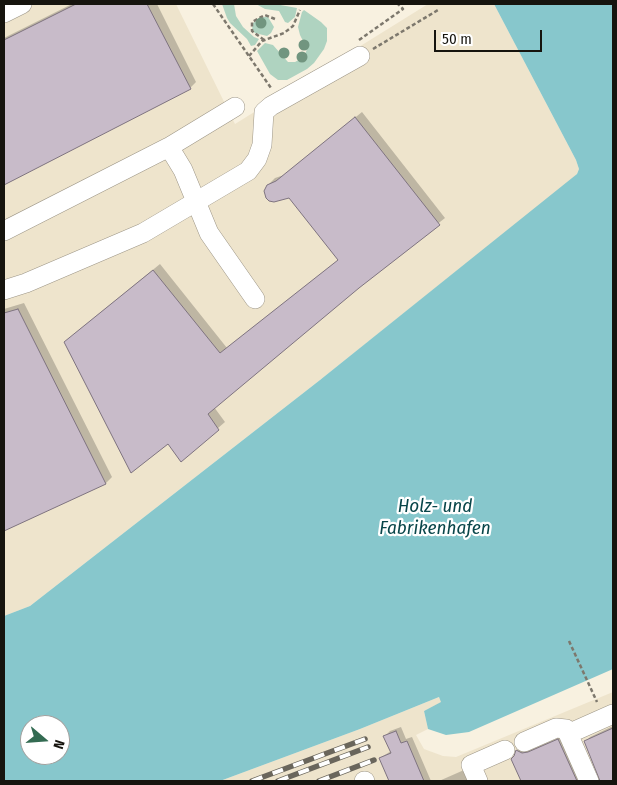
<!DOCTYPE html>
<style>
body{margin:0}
#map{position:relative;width:617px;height:785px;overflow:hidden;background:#f8f1e0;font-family:"Fira Sans Condensed",sans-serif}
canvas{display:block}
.frame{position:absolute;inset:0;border:5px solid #16140e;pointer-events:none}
.north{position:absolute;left:20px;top:715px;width:50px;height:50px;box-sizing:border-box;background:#fff;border:1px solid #a2a19f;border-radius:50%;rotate:108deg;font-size:14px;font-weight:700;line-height:20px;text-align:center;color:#16140e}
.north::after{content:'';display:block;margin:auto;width:18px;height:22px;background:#336b52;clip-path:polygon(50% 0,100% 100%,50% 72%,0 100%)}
.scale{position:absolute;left:434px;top:30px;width:108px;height:22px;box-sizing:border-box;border:2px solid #16140e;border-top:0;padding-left:6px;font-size:15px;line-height:18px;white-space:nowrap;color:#16140e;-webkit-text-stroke:4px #fff;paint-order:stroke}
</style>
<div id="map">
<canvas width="617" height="785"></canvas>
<div class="frame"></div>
<div class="north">N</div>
<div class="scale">50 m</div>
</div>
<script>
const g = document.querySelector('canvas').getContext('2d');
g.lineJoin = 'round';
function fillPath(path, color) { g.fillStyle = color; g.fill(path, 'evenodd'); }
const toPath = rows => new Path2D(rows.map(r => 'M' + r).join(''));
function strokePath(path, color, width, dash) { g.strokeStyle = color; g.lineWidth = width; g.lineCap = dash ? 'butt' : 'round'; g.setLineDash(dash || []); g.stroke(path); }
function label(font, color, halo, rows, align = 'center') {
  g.font = font + ' "Fira Sans Condensed",sans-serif'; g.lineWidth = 4.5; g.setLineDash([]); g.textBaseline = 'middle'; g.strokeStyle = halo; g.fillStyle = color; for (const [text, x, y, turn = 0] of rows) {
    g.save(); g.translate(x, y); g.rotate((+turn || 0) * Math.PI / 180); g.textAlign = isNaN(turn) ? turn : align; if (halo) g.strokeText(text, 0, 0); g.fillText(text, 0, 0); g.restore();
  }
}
fillPath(toPath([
 [4,4,176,4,235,124,428,4,494,4,576,160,579,169,577,174,571,180,320,380,30,606,4,616],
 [613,692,613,781,220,781,360,729,439,697,442,702,424,711,428,729,416,735,424,749,443,756,456,757]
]), '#eee4cc');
fillPath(toPath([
 [222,4,234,4,236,16,243,27,254,37,259,39,255,45,251,46,247,39,230,23,227,18],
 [256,4,275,4,297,8,295,17,288,23,285,22,279,11,265,9],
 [304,10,321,22,327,28,327,41,324,49,314,63,307,69,287,80,278,80,270,74,257,51,265,43,273,45,288,62,295,62,304,57,307,49,300,35,298,27,302,12],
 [262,17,268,17,274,27,271,33,267,36,255,33,252,30,253,23]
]), '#afd3c0');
fillPath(toPath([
 [494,4,613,4,613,669,469,732,446,735,428,729,424,711,441,702,439,697,360,729,220,781,4,781,4,616,30,606,320,380,577,174,579,169,576,160],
 [30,725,60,725,60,755,30,755]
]), '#87c7cc');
fillPath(toPath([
 [72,4,157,4,196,82,190,88,4,183,4,38],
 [362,112,445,218,358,287,214,407,225,422,181,460,168,442,73,335,160,264,227,348,339,260,289,196,268,185,275,178,284,175],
 [24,303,112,477,106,483,4,530,4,309],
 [613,726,613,781,601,781,585,742,590,737],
 [401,727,406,739,412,737,431,781,390,781,380,758,391,751,385,736,390,731],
 [563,736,584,781,522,781,512,760,516,756,517,750,522,746,528,749,534,748],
 [464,770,469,781,439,781]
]), '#0003');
const building = toPath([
 [76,4,147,4,191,89,4,185,4,40,76,4],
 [355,117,440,225,359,288,208,414,219,430,181,462,168,444,131,473,64,342,153,270,220,353,338,260,289,198,274,202,269,201,266,198,264,191,267,185,276,181,355,117],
 [18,309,106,484,4,531,4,313,18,309],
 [613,728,613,781,600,781,584,741,613,728],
 [396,731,401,743,407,741,424,781,389,781,379,758,391,753,383,736,396,731],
 [558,739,577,781,521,781,511,759,514,756,516,750,522,753,528,752,558,739]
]);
fillPath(building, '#c8bbc9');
strokePath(building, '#7f7480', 1);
const minor = toPath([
 [4,13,22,4],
 [169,147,183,170,209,233,255,299],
 [4,231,169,147,235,107],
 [4,290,26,283,143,233,248,171,257,159,262,145,264,112,271,106,360,56],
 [568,734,613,714],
 [524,742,556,728,566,729,589,781],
 [364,781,365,781],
 [478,781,471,765,505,750]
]);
strokePath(minor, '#9d9687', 20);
strokePath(toPath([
 [213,4,271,88],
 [264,40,252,31,252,22,265,15,275,19],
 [359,40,403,9,398,4],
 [373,49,438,10],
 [249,56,262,41,284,33,293,26,300,10],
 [569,641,597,702]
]), '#7d786d', 2.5, [4, 2.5]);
strokePath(minor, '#fff', 19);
const rail = toPath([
 [252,781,365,739],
 [278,781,368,747],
 [319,781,374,760]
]);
strokePath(rail, '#6a665c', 5.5);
strokePath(rail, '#fff', 4, [11]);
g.fillStyle = '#71957f';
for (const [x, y] of [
 [261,23],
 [304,45],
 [284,53],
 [302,57]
]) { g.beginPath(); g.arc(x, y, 5.5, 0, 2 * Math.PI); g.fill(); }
label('italic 19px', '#09464a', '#fff', [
 ["Holz- und",435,507],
 ["Fabrikenhafen",435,529]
]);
</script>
